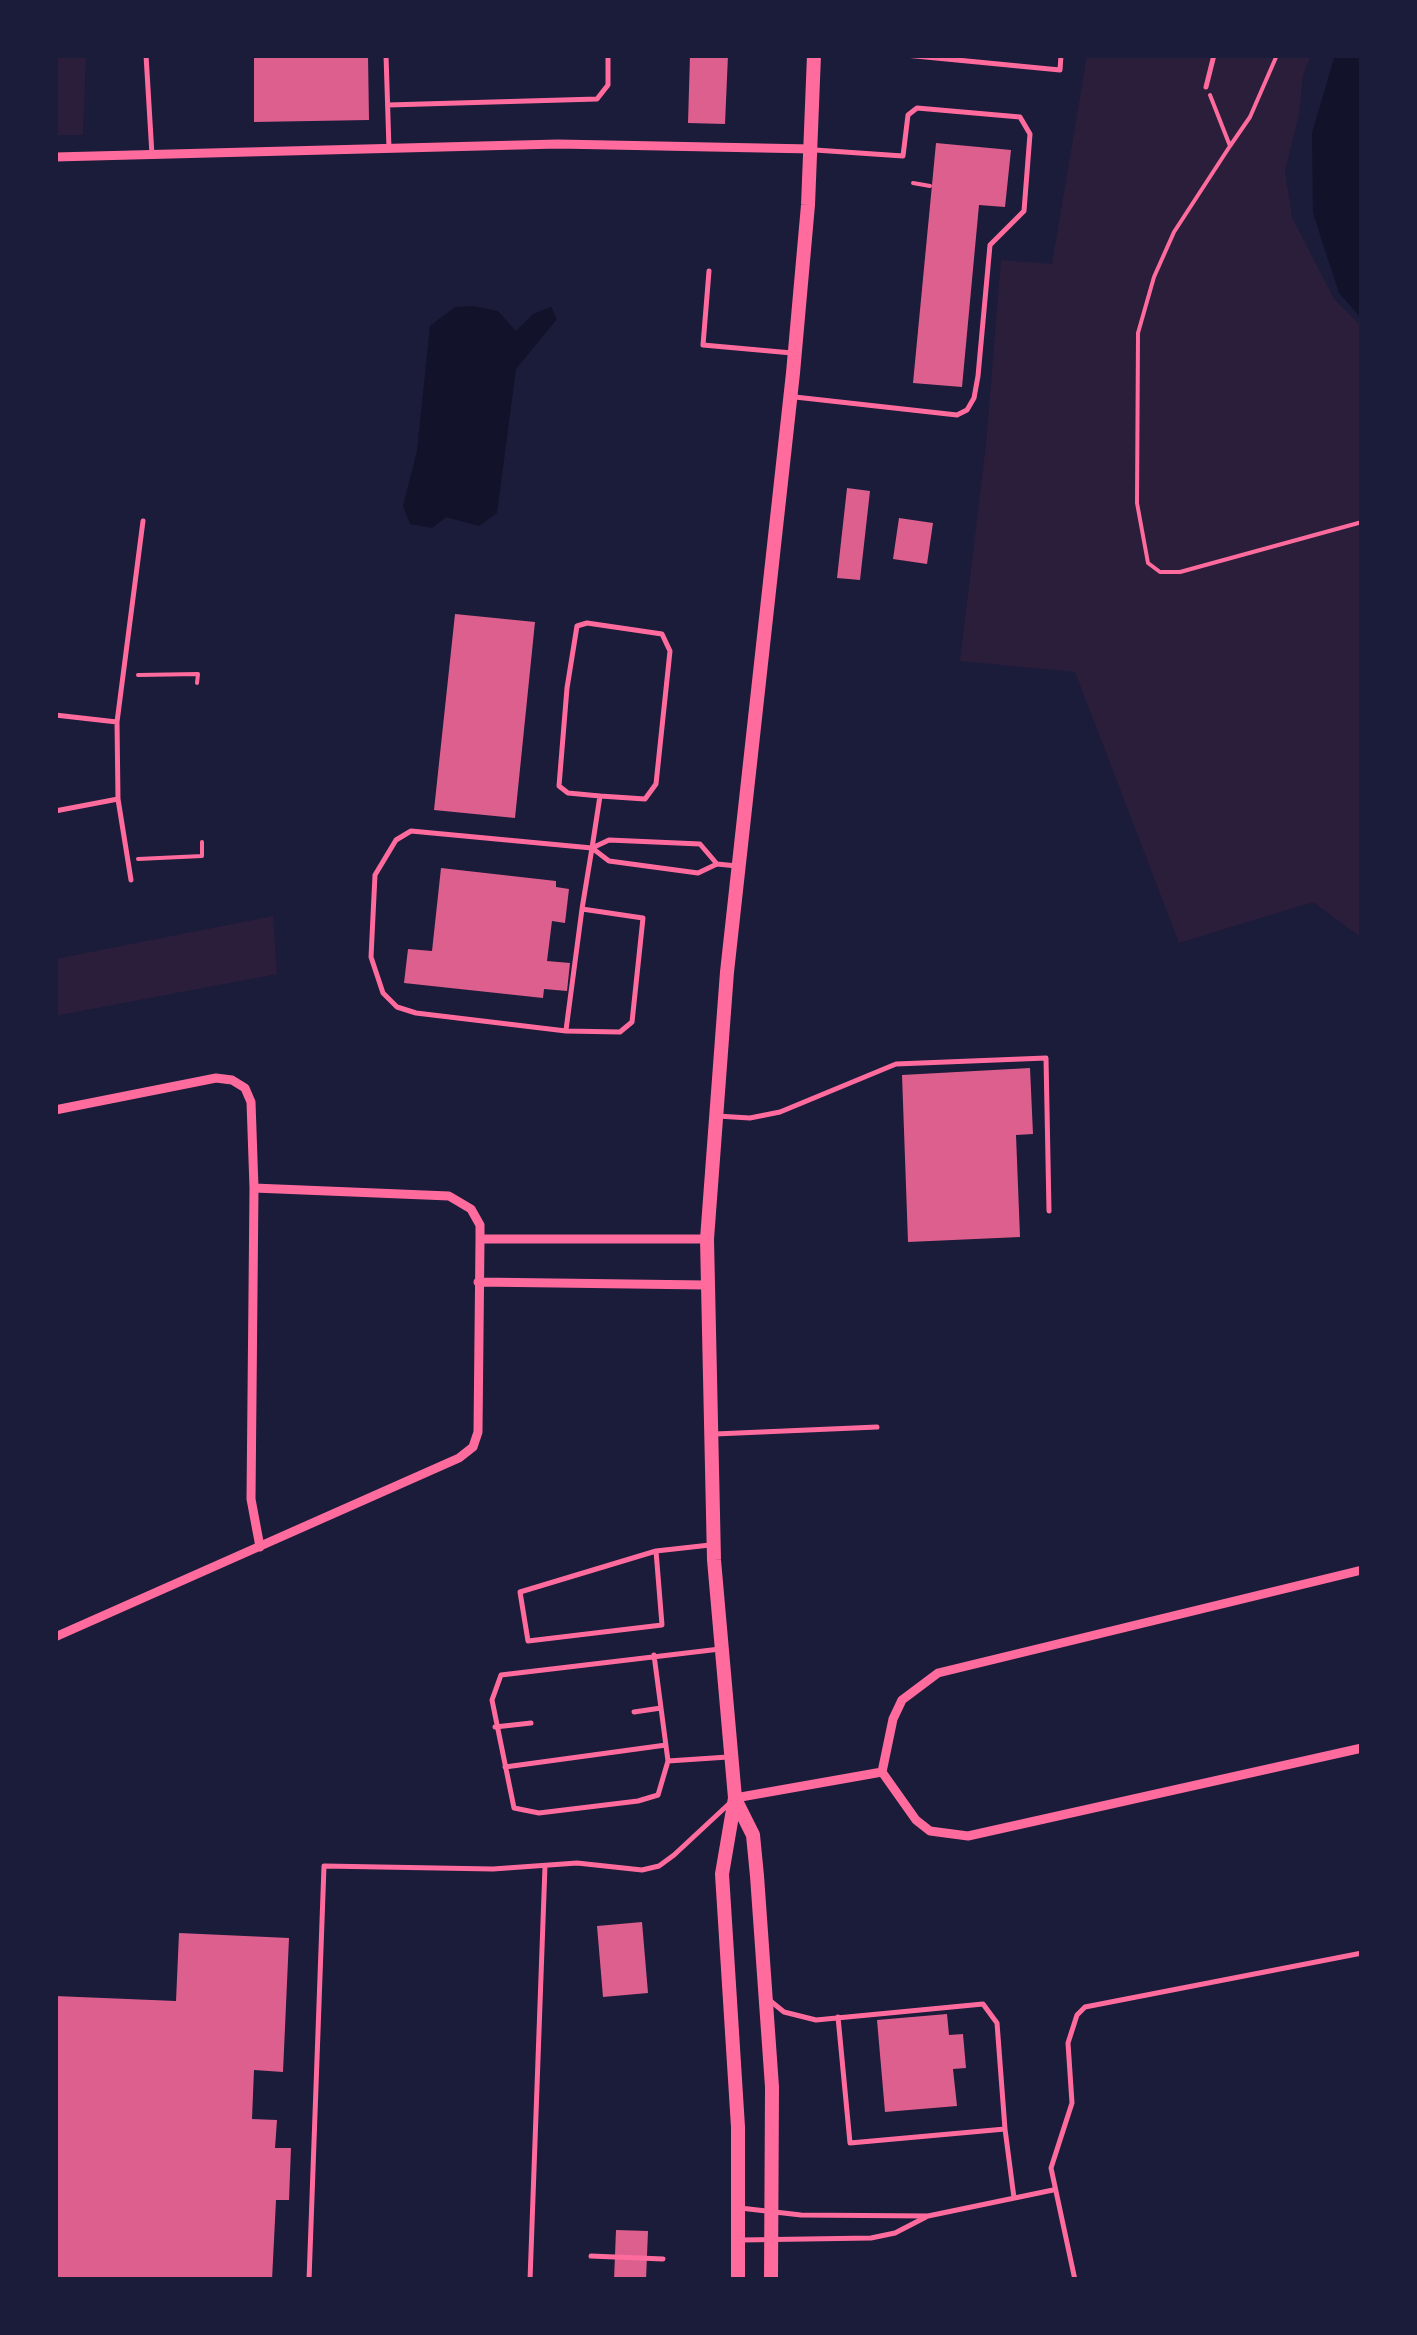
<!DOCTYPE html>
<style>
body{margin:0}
#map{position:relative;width:1417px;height:2335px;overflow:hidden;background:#1b1b3a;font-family:Roboto,sans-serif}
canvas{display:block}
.frame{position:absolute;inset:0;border:58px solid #1b1b3a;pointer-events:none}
</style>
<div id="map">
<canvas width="1417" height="2335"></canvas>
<div class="frame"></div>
</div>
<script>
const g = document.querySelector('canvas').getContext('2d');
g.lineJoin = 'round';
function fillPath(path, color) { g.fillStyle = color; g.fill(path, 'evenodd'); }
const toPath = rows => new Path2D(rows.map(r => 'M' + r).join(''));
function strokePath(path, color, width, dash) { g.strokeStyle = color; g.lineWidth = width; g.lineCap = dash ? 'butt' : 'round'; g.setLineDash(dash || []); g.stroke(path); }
fillPath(toPath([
 [55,55,86,55,83,135,55,135],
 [1087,55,1311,55,1303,75,1299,115,1285,170,1292,217,1334,299,1362,327,1362,938,1313,902,1179,943,1075,672,960,661,986,444,1001,260,1052,264],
 [273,916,277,974,55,1016,55,959]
]), '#2a1e3b');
fillPath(toPath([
 [1335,55,1362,55,1362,319,1339,293,1313,213,1312,133],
 [473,306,498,311,516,331,533,314,551,307,557,319,516,369,497,513,479,526,446,517,432,528,410,524,403,506,417,451,430,326,455,307]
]), '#12122b');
fillPath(toPath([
 [254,55,368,55,369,120,254,122],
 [690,55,728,55,725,124,688,123],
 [936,143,1011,150,1005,207,979,205,962,387,913,383],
 [847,488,870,491,860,580,837,578],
 [899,518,933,523,927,564,893,559],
 [455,614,535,622,515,818,434,810],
 [441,868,556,881,556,887,569,889,565,923,552,921,547,961,570,963,567,991,544,989,543,998,404,983,408,949,432,951],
 [1030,1068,1033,1134,1016,1135,1020,1237,908,1242,902,1075],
 [642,1922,648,1993,603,1997,597,1926],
 [179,1933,289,1938,283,2072,254,2070,252,2119,277,2120,275,2148,291,2148,289,2200,276,2200,272,2280,55,2280,55,1996,176,2001],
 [947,2014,949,2035,963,2034,966,2068,953,2069,957,2106,885,2112,877,2020],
 [616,2230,648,2231,646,2280,614,2280]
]), '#dd5f8e');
strokePath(toPath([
 [1210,95,1230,146,1174,232,1154,277,1138,333,1137,503,1148,563,1160,572,1180,572,1362,522],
 [1230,146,1250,117,1277,55],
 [913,183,930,186],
 [138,675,198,674,197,683],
 [138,859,202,856,202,842]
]), '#ff6b9d', 4);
strokePath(toPath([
 [146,55,152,155],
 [386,55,389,149],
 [905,55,1060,70,1061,55],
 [1206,87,1214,55],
 [388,105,597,99,608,85,608,55],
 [709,271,703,345,792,353],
 [795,397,957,415,967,410,974,398,978,376,990,245,1024,211,1030,134,1020,117,917,108,908,115,903,156,815,150],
 [55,715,117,722],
 [600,796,645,799,656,784,670,651,662,634,587,623,577,626,567,688,559,786,568,793,600,796,592,848,582,909,643,918,632,1022,620,1032,566,1031,416,1013,397,1007,383,993,371,957,375,875,396,840,411,831,592,848,609,840,700,844,717,864],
 [55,811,118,799],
 [592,848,609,861,698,873,717,864,737,866],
 [131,880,118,799,117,722,143,521],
 [566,1030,582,909],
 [717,1116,750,1118,780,1112,896,1064,1046,1058,1049,1211],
 [715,1434,877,1427],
 [656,1551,662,1625,528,1641,520,1592,656,1551,710,1545],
 [720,1649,501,1675,492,1700,514,1808,539,1813,638,1801,658,1795,668,1761,728,1757],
 [654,1655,668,1761],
 [634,1712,661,1708],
 [495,1727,531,1723],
 [505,1767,666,1745],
 [768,1999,784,2012,816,2020,983,2004,997,2023,1005,2129],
 [838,2017,850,2143,1005,2129,1014,2198],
 [740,2208,801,2215,928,2216,1053,2190],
 [741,2240,871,2238,895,2233,926,2217],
 [591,2256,663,2259],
 [309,2280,324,1866,493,1869,577,1863,642,1870,659,1866,674,1855,731,1802],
 [530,2280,545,1866],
 [1075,2280,1051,2168,1072,2103,1068,2043,1077,2015,1085,2007,1362,1953]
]), '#ff6b9d', 5);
strokePath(toPath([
 [55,157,558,144,812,149],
 [55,1110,216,1078,232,1080,245,1088,251,1102,254,1188,449,1196,471,1209,480,1225,480,1239,478,1432,473,1447,459,1458,55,1637],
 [254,1188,251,1499,260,1547],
 [480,1239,707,1239],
 [478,1282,706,1285],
 [1362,1570,938,1673,902,1700,893,1719,882,1772,916,1820,930,1831,968,1836,1362,1748],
 [735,1798,882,1772]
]), '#ff6b9d', 9);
strokePath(toPath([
 [735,1799,753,1835,757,1876,772,2087,771,2280],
 [738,2280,738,2127,722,1874,735,1798,714,1560,707,1239,727,972,793,373,808,205,814,55]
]), '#ff6b9d', 14);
</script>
